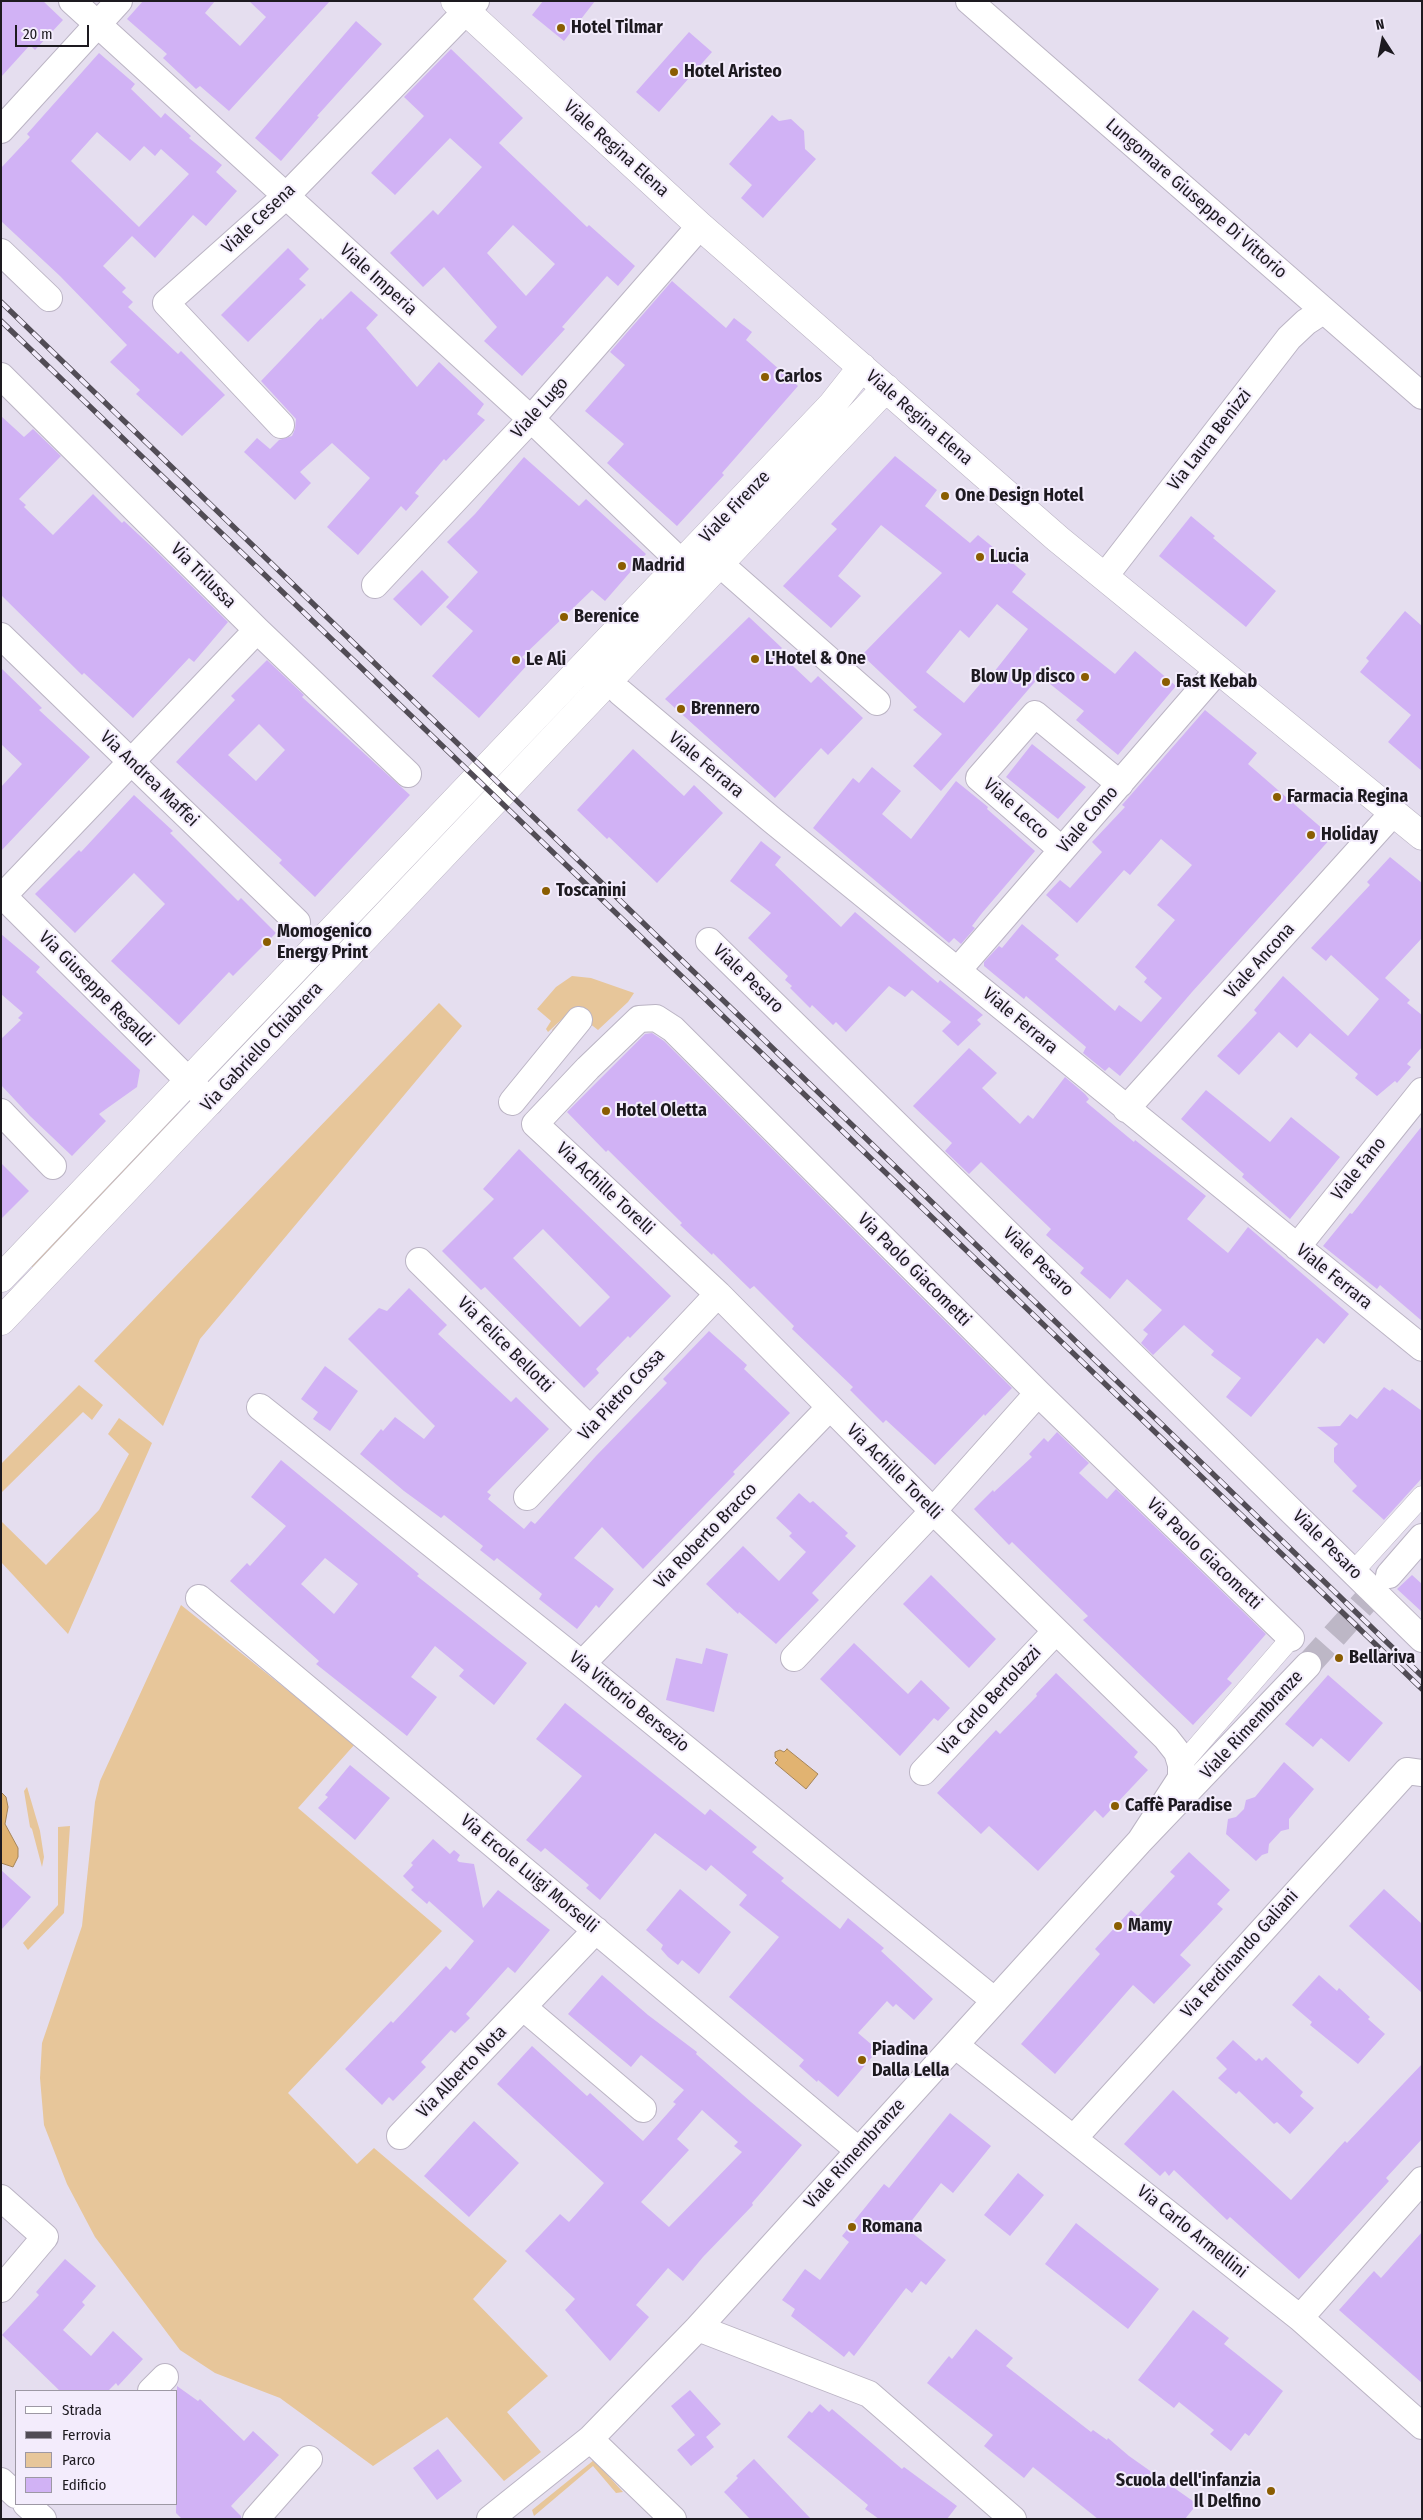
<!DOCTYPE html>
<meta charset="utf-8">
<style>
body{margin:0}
#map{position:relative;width:1423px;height:2520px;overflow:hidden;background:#e5deef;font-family:"Fira Sans Condensed",sans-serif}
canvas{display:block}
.frame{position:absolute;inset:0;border:2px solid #1d1a20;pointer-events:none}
.legend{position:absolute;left:15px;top:2390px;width:162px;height:115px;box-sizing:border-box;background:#f3ecfc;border:1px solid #9d98a4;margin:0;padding:6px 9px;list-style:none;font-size:15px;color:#1d1a20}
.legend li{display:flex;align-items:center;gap:10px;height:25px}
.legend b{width:25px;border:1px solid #9d98a4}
.north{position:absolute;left:1358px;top:15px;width:50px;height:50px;-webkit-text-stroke:4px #f3ecfc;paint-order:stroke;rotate:349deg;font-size:14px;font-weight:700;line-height:20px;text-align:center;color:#1d1a20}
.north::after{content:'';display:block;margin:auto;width:18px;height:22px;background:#1d1a20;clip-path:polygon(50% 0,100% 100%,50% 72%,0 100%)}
.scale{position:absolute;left:15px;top:25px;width:74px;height:22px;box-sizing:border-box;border:2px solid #1d1a20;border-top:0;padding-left:6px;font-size:15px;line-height:18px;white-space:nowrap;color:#1d1a20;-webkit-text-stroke:4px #f3ecfc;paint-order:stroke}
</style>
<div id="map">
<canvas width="1423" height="2520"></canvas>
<div class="frame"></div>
<ul class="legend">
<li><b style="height:6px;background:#fff"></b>Strada</li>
<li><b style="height:6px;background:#514c55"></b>Ferrovia</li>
<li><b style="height:14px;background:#e7c69a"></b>Parco</li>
<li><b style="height:14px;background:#d1b2f5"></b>Edificio</li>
</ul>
<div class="north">N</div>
<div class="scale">20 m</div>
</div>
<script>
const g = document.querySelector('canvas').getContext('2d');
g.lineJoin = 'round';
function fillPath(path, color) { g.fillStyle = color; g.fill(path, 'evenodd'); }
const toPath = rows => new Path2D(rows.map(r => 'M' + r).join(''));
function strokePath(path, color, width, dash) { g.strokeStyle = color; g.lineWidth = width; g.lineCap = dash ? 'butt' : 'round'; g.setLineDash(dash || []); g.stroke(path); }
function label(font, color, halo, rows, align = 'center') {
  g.font = font + ' "Fira Sans Condensed",sans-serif'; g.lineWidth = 4; g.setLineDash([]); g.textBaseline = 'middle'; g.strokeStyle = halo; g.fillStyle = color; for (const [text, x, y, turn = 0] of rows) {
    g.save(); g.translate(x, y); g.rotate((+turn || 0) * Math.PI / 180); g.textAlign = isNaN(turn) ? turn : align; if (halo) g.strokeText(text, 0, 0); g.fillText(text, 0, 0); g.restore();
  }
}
fillPath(toPath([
 [572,976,591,978,634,993,628,1002,598,1030,575,1012,558,1038,552,1030,562,1019,548,1032,546,1029,551,1021,537,1009,556,987],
 [439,1003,462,1026,200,1339,163,1426,94,1361],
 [176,1112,180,1116,34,1269,30,1265],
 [79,1385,103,1405,92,1420,83,1412,1,1493,1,1464],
 [119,1418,152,1443,68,1634,1,1562,1,1521,46,1565,99,1510,129,1454,108,1434],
 [181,1605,355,1744,298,1808,442,1931,288,2093,357,2164,374,2148,507,2261,473,2299,548,2376,507,2412,541,2452,504,2481,447,2417,373,2466,280,2398,215,2373,180,2350,95,2237,67,2184,44,2125,40,2078,42,2043,82,1926,95,1802,100,1781],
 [27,1787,40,1831,44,1857,42,1867,32,1829,30,1827,24,1791],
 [70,1826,64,1913,28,1950,23,1943,58,1905,58,1827],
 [594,2460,623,2492,616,2493,593,2466,534,2516,532,2510]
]), '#e7c69a');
const water = toPath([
 [787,1749,818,1774,806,1789,775,1763,778,1760,775,1757,775,1752,780,1750,784,1752,787,1749],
 [1,1792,6,1797,8,1807,5,1824,18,1848,18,1857,13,1867,1,1863,1,1792]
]);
fillPath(water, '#e1b371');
strokePath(water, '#a68559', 1);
fillPath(toPath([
 [1,1,43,1,63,20,35,50,30,45,1,77],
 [143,1,215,1,205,13,240,46,266,17,249,1,330,1,229,111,200,86,196,89,163,58,167,54,127,19],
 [543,1,595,1,564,41,532,15],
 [356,21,382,44,317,116,319,117,281,161,255,138],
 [689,32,712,52,659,112,636,92],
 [451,49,523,118,499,143,587,227,589,225,635,266,618,286,607,276,562,327,565,329,522,376,484,341,497,327,444,267,423,287,390,253,433,210,438,215,482,167,450,138,395,195,371,173,424,116,404,97],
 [513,225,555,264,526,296,487,253],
 [99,53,135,84,131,89,161,118,165,113,191,136,189,138,222,165,216,172,237,191,206,226,193,215,155,258,132,236,103,266,126,288,122,292,133,302,128,307,178,354,181,351,225,395,182,436,136,394,140,390,110,362,127,345,60,276,1,221,1,168,30,137,27,134],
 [97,132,130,161,144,146,155,156,161,149,189,174,139,227,71,161],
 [772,115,779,121,791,119,804,131,805,149,816,159,763,218,741,198,752,185,729,164],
 [288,248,309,269,299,279,306,285,248,342,221,315],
 [672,281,726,328,734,318,752,332,746,340,798,386,722,473,724,475,677,526,607,463,624,444,585,411,625,365,610,352],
 [351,291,378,315,366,328,417,387,439,362,484,404,477,414,485,420,446,461,444,459,415,493,419,496,406,511,401,506,358,555,327,527,370,478,332,443,300,472,311,483,295,500,244,452,257,438,270,449,279,440,292,436,295,429,296,419,261,381,321,318,322,320],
 [1,416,24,437,33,429,61,456,19,499,26,505,24,507,53,535,93,494,122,523,124,521,152,547,228,622,194,662,189,658,133,718,84,673,82,675,1,595],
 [895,456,937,490,925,506,970,543,978,535,1026,574,1012,592,1115,674,1135,651,1176,686,1118,755,1076,720,1084,711,1040,676,941,791,913,766,942,734,913,710,917,707,862,655,942,573,881,525,838,576,861,596,831,628,783,586,837,529,831,524],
 [997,604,1028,629,994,672,992,670,964,703,926,672,960,630,969,638],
 [524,457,579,506,586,499,646,554,605,601,592,590,522,657,529,663,479,718,432,676,473,631,446,607,478,572,447,542,475,514],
 [1191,516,1215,536,1213,538,1276,591,1246,627,1159,556],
 [422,570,449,597,421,626,393,599],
 [1405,611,1422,626,1422,771,1388,742,1411,715,1360,672,1369,661,1366,658],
 [749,617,782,648,778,652,811,683,818,676,863,718,828,755,821,748,775,798,665,699],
 [267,660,304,695,302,697,410,795,315,897,279,863,282,860,176,762,235,700,231,696],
 [259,724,285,750,256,781,228,755],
 [1,668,42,708,39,710,90,757,1,851,1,787,22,764,1,744],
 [1205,710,1257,753,1248,764,1332,837,1192,992,1120,1076,1109,1067,1105,1071,1083,1053,1086,1047,1026,996,1024,999,984,966,984,962,999,946,1002,948,1022,924,1059,955,1055,959,1115,1011,1119,1005,1141,1022,1162,998,1144,982,1147,978,1135,967,1175,920,1157,905,1192,865,1161,839,1130,875,1124,870,1077,923,1046,895,1060,880,1070,888,1102,852,1092,842,1125,807,1122,805],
 [1032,744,1086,787,1058,819,1006,777],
 [633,749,684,796,694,785,723,813,657,883,609,837,607,839,577,810],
 [872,767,901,791,882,814,911,839,956,781,988,807,987,809,1035,851,982,913,972,926,975,928,961,944,954,938,949,943,813,828,853,778,859,783],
 [134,795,173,831,170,833,238,901,241,898,276,933,233,976,229,972,179,1025,111,961,165,904,134,873,75,933,35,894,79,850,81,852],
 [761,841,781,857,775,865,841,927,855,912,938,983,940,980,983,1015,977,1020,981,1024,958,1046,942,1031,951,1022,912,990,905,997,889,986,846,1032,836,1022,833,1025,812,1005,810,1008,790,988,792,986,785,980,788,976,748,938,771,913,730,881],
 [1390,857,1422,883,1422,938,1385,978,1410,1000,1407,1003,1422,1015,1422,1047,1407,1064,1411,1067,1397,1083,1395,1081,1377,1096,1355,1078,1358,1074,1310,1033,1297,1048,1279,1032,1239,1075,1217,1056,1257,1013,1254,1010,1283,976,1348,1036,1379,999,1331,955,1326,961,1311,948,1370,885,1367,882],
 [1,934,40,967,36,972,140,1070,137,1087,99,1114,106,1121,72,1156,30,1116,1,1085,1,1039,21,1020,18,1018,23,1013,1,994],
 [652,1033,664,1041,1012,1388,985,1416,984,1414,935,1465,886,1420,883,1423,850,1390,853,1387,792,1329,794,1326,754,1286,750,1289,713,1253,712,1255,680,1225,682,1223,608,1150,606,1152,567,1112,645,1034],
 [969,1048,997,1073,982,1088,1020,1124,1028,1115,1033,1119,1065,1077,1085,1094,1089,1099,1086,1102,1134,1142,1135,1140,1206,1196,1187,1219,1228,1253,1248,1227,1349,1314,1324,1344,1317,1338,1251,1417,1226,1397,1241,1378,1211,1355,1214,1351,1184,1325,1153,1355,1141,1343,1148,1334,1143,1330,1162,1310,1127,1279,1110,1299,1080,1273,1084,1268,1046,1235,1051,1229,981,1162,969,1174,945,1151,952,1143,913,1106],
 [1206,1090,1270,1142,1291,1117,1340,1157,1290,1219,1242,1177,1244,1174,1181,1119],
 [1422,1126,1422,1321,1380,1285,1377,1289,1323,1246,1350,1213,1352,1214],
 [519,1149,671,1296,630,1338,628,1336,596,1369,599,1373,584,1388,485,1287,481,1290,442,1251,494,1199,483,1189],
 [543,1229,610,1297,580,1327,513,1258],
 [1,1163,29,1191,1,1219],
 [409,1288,447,1325,438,1334,511,1402,516,1397,549,1429,487,1492,491,1495,488,1499,524,1529,531,1521,535,1524,596,1456,667,1383,663,1379,709,1331,747,1365,744,1369,790,1413,733,1472,735,1474,643,1569,602,1527,574,1558,614,1589,599,1608,596,1605,577,1629,539,1599,542,1594,497,1558,494,1561,480,1550,483,1546,444,1515,441,1518,404,1491,360,1454,381,1429,383,1431,395,1417,424,1439,435,1426,348,1339,379,1308,387,1311],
 [325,1366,358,1391,330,1431,313,1419,318,1412,301,1399],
 [1384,1387,1390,1391,1392,1389,1422,1411,1422,1478,1384,1520,1352,1491,1357,1486,1334,1462,1334,1448,1338,1444,1317,1427,1340,1426,1350,1414,1357,1419],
 [1057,1432,1089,1463,1079,1473,1107,1499,1116,1489,1266,1634,1227,1679,1232,1683,1193,1725,1083,1620,1088,1616,1012,1542,1009,1545,974,1509,993,1490,994,1492,1032,1457,1029,1454,1044,1438,1048,1442],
 [281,1460,419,1574,417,1576,527,1663,494,1705,459,1676,464,1670,435,1646,411,1677,437,1697,407,1736,316,1664,319,1661,230,1581,247,1563,250,1566,286,1526,251,1497],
 [325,1558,358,1584,334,1614,301,1584],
 [799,1493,810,1503,813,1501,848,1533,845,1536,856,1546,812,1593,819,1600,776,1644,739,1612,738,1614,706,1584,743,1546,779,1581,806,1552,789,1536,792,1533,776,1518],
 [931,1575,996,1639,969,1668,903,1604],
 [1412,1575,1422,1584,1422,1612,1397,1589],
 [854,1643,908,1694,921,1680,950,1708,938,1721,934,1718,900,1756,820,1679],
 [706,1648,728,1654,714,1712,666,1700,676,1658,702,1664],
 [1056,1673,1138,1752,1134,1757,1148,1770,1103,1818,1095,1810,1038,1871,989,1826,981,1834,937,1793,996,1730,1000,1734,1037,1696,1036,1694],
 [1328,1675,1383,1723,1349,1762,1321,1738,1313,1747,1285,1724],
 [565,1703,705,1815,710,1809,757,1847,752,1852,784,1878,781,1881,840,1929,848,1918,884,1948,881,1951,933,1999,914,2020,896,2004,893,2007,887,2001,858,2033,878,2050,838,2097,818,2080,817,2082,799,2066,804,2060,729,1997,779,1937,739,1905,747,1895,711,1865,706,1871,655,1833,600,1900,586,1888,589,1885,545,1848,541,1852,526,1840,582,1776,536,1739],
 [1284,1762,1314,1789,1289,1819,1289,1829,1281,1831,1269,1844,1268,1853,1262,1855,1256,1861,1226,1834,1228,1819,1236,1817,1244,1809,1246,1800,1255,1797],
 [350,1765,390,1798,355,1840,318,1808,328,1797,325,1795],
 [433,1839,450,1854,454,1850,460,1855,457,1860,459,1862,474,1864,483,1908,498,1890,550,1930,515,1973,508,1967,466,2014,470,2018,455,2033,451,2030,421,2062,426,2067,393,2101,389,2097,382,2105,345,2069,391,2021,393,2023,446,1966,450,1970,474,1941,429,1901,427,1904,411,1890,414,1887,403,1876,413,1865,411,1863],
 [1189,1852,1230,1890,1217,1904,1223,1909,1180,1955,1191,1965,1154,2004,1133,1985,1055,2074,1021,2044,1100,1954,1095,1949,1131,1910,1138,1916,1175,1876,1170,1872],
 [1,1870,31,1897,1,1930],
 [680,1889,731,1932,699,1974,682,1960,678,1965,668,1957,661,1949,663,1945,646,1930],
 [1384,1889,1422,1924,1422,1993,1349,1926],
 [602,1975,648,2015,697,2052,696,2054,751,2102,802,2145,752,2203,753,2205,703,2257,683,2281,668,2268,636,2305,649,2317,610,2361,565,2310,575,2299,525,2251,560,2214,569,2222,604,2183,497,2084,532,2046,587,2096,590,2093,643,2141,676,2104,673,2102,684,2090,641,2055,631,2067,568,2014],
 [702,2110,738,2142,734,2146,742,2152,669,2227,641,2202,689,2150,677,2139],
 [1319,1975,1337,1991,1339,1988,1370,2017,1368,2019,1385,2034,1358,2064,1310,2025,1312,2022,1292,2005],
 [1233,2040,1256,2061,1259,2058,1262,2061,1266,2057,1303,2092,1300,2096,1314,2108,1290,2134,1277,2122,1274,2124,1239,2091,1236,2094,1218,2078,1227,2069,1216,2058],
 [1422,2064,1422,2139,1386,2178,1389,2181,1299,2279,1230,2217,1227,2220,1174,2170,1169,2176,1165,2171,1160,2176,1124,2144,1173,2090,1291,2200,1345,2141,1347,2143],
 [950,2113,991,2146,953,2193,941,2183,906,2228,946,2260,926,2285,921,2281,912,2293,906,2288,854,2356,849,2351,844,2357,791,2316,795,2309,782,2300,805,2269,820,2280,849,2242,842,2236,884,2184,889,2188],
 [474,2121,519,2163,469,2217,424,2176],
 [1018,2173,1044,2195,1010,2236,984,2215],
 [1076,2223,1159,2289,1128,2329,1045,2264],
 [1422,2232,1422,2383,1339,2310,1374,2271,1381,2278],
 [65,2259,96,2286,82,2302,85,2305,63,2330,91,2356,113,2331,143,2359,118,2386,116,2383,108,2391,60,2391,2,2335,39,2295,36,2292],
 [1193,2310,1229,2338,1224,2344,1283,2391,1249,2436,1245,2433,1231,2451,1210,2434,1214,2430,1179,2402,1174,2408,1138,2380],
 [976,2329,1013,2358,1006,2366,1091,2432,1093,2430,1107,2440,1108,2438,1129,2456,1197,2504,1185,2519,1098,2519,1033,2467,1024,2478,984,2446,993,2435,927,2383,949,2356,952,2359],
 [177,2386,198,2401,200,2399,244,2441,253,2431,279,2455,231,2506,241,2516,241,2519,182,2519,176,2513],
 [690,2390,721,2424,706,2437,714,2447,691,2466,677,2450,695,2435,671,2406],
 [820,2404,829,2412,832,2409,902,2469,904,2467,957,2506,947,2519,879,2519,865,2509,868,2505,787,2437,809,2411,812,2413],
 [438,2449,462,2481,437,2500,413,2468],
 [754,2459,769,2475,811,2519,750,2519,724,2492,738,2478,736,2476]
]), '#d1b2f5');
strokePath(toPath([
 [1308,1665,1388,1576]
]), '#bdb7c6', 26, [26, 13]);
const pedestrian = toPath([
 [1353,1572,1422,1496],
 [1181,1765,1291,1638]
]);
const minor = toPath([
 [72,1,531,419,682,563,720,564,877,702],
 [969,1,1422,396],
 [1,130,119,1],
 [1,252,49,298],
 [1,376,257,630,408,774],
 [281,425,166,303,286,196,476,1],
 [1105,576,1289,338,1306,322,1323,311],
 [375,585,531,419,700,226],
 [1,636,297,922],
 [620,692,772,820,1422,1348],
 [1062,850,979,778,1035,714,1120,784],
 [1,894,210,1102],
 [1,898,257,630],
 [709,941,1422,1639],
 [958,970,1218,670],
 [512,1102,579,1020],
 [1126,1109,1393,813],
 [1,1112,53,1166],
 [1297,1247,1422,1091],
 [419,1261,590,1429],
 [260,1407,582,1664,995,2001],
 [527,1497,718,1294],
 [1389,1575,1422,1537],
 [199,1598,858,2150],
 [794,1658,933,1511,1038,1393],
 [582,1664,830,1407],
 [923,1772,1056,1631],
 [1140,1841,1181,1778,1181,1765,1177,1752,1166,1738,933,1511,718,1294,535,1124,588,1068,639,1019,656,1018,673,1029,1038,1393,1291,1638],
 [524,2008,643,2109],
 [955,2045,1300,2318,1422,2426],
 [400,2136,596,1930],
 [1074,2138,1407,1771,1422,1773],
 [1,2198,45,2237,1,2289],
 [1300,2318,1422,2180],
 [698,2328,869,2394,1013,2519],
 [151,2391,165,2377],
 [590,2439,673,2519],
 [1,2481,16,2495],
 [26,2504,43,2519],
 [256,2519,309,2459],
 [490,2519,590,2439,698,2328,1140,1841,1308,1665]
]);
const tertiary = toPath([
 [455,1,700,226,1058,539,1422,836],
 [1,1278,832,405,862,367],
 [1,1321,886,388]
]);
strokePath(pedestrian, '#bbb4c4', 21);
strokePath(minor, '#bbb4c4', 28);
strokePath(tertiary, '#bbb4c4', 29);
strokePath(pedestrian, '#fff', 20);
strokePath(minor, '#fff', 26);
strokePath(tertiary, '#fff', 28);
const rail = toPath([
 [1,302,1422,1676],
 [1,321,1422,1689]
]);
strokePath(rail, '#514c55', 5.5);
strokePath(rail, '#f3ecfc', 4, [11]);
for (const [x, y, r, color] of [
 [561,28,5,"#8a5d01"],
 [674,72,5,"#8a5d01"],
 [765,377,5,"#8a5d01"],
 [945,496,5,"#8a5d01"],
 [980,557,5,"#8a5d01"],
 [622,566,5,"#8a5d01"],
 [564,617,5,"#8a5d01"],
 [755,659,5,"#8a5d01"],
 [516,660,5,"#8a5d01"],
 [1085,677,5,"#8a5d01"],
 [1166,682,5,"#8a5d01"],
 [681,709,5,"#8a5d01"],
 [1277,797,5,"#8a5d01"],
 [1311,835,5,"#8a5d01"],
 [546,891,5,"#8a5d01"],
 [267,942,5,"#8a5d01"],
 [606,1111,5,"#8a5d01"],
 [1339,1658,5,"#8a5d01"],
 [1115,1806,5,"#8a5d01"],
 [1118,1926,5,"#8a5d01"],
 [862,2060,5,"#8a5d01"],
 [852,2227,5,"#8a5d01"],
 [1271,2491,5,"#8a5d01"]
]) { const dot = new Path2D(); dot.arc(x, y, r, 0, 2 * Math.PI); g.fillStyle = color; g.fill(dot); strokePath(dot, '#f3ecfc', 2); }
label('bold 18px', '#1d1a20', '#f3ecfc', [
 ["Hotel Tilmar",571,28],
 ["Hotel Aristeo",684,72],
 ["Carlos",775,377],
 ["One Design Hotel",955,496],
 ["Lucia",990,557],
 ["Madrid",632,566],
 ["Berenice",574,617],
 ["L'Hotel & One",765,659],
 ["Le Ali",526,660],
 ["Blow Up disco",1075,677,"right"],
 ["Fast Kebab",1176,682],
 ["Brennero",691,709],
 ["Farmacia Regina",1287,797],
 ["Holiday",1321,835],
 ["Toscanini",556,891],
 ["Momogenico",277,932],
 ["Energy Print",277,953],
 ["Hotel Oletta",616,1111],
 ["Bellariva",1349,1658],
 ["Caffè Paradise",1125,1806],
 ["Mamy",1128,1926],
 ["Piadina",872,2050],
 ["Dalla Lella",872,2071],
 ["Romana",862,2227],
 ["Scuola dell'infanzia",1261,2481,"right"],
 ["Il Delfino",1261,2502,"right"]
], 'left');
label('18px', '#1d1a20', '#f3ecfc', [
 ["Viale Regina Elena",616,149,42],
 ["Lungomare Giuseppe Di Vittorio",1196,199,41],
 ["Viale Cesena",259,219,-43],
 ["Viale Imperia",378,280,42],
 ["Viale Lugo",540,408,-48],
 ["Viale Regina Elena",919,418,41],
 ["Via Laura Benizzi",1210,440,-52],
 ["Viale Firenze",735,507,-46],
 ["Via Trilussa",203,576,45],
 ["Viale Ferrara",706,765,40],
 ["Via Andrea Maffei",149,779,44],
 ["Viale Lecco",1016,809,42],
 ["Viale Como",1088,820,-49],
 ["Viale Ancona",1260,961,-48],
 ["Viale Pesaro",748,979,44],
 ["Via Giuseppe Regaldi",96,989,45],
 ["Viale Ferrara",1020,1021,40],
 ["Via Gabriello Chiabrera",262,1047,-47],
 ["Viale Fano",1359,1169,-51],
 ["Via Achille Torelli",605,1189,43],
 ["Viale Pesaro",1038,1262,44],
 ["Via Paolo Giacometti",914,1270,45],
 ["Viale Ferrara",1334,1277,39],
 ["Via Felice Bellotti",505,1345,45],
 ["Via Pietro Cossa",622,1395,-47],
 ["Via Achille Torelli",894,1472,45],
 ["Via Roberto Bracco",706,1536,-46],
 ["Viale Pesaro",1327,1545,45],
 ["Via Paolo Giacometti",1204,1554,44],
 ["Via Carlo Bertolazzi",990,1701,-47],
 ["Via Vittorio Bersezio",629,1702,39],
 ["Viale Rimembranze",1252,1725,-47],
 ["Via Ercole Luigi Morselli",529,1874,40],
 ["Via Ferdinando Galiani",1240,1954,-48],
 ["Via Alberto Nota",462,2072,-46],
 ["Viale Rimembranze",855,2154,-48],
 ["Via Carlo Armellini",1192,2232,39]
]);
</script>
